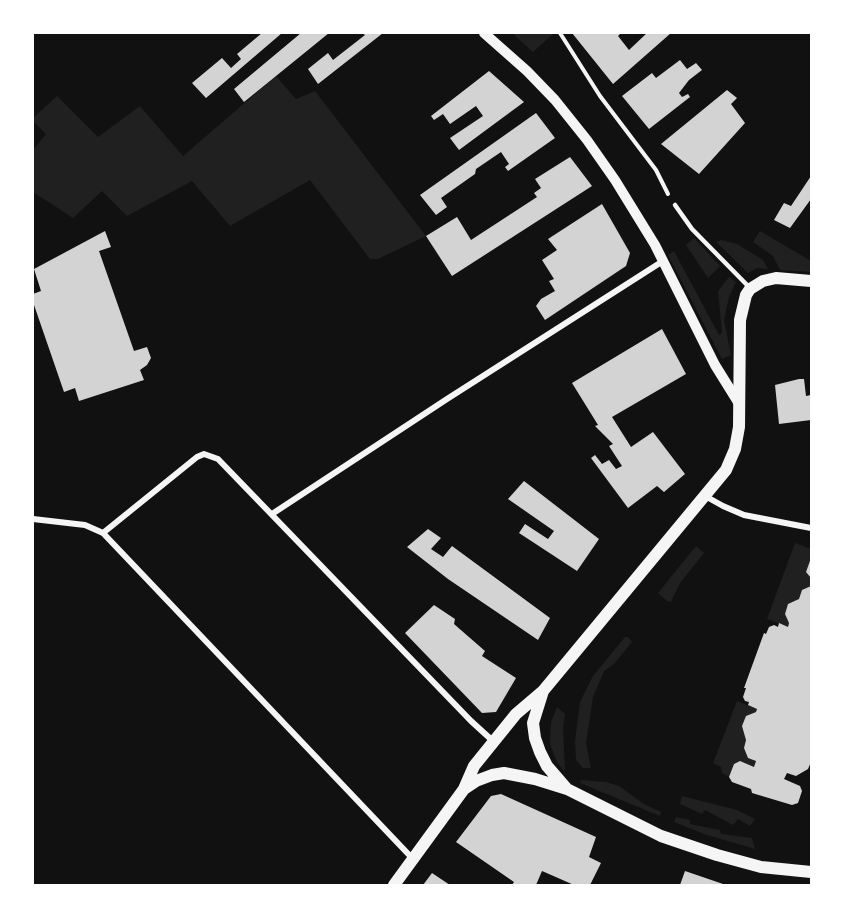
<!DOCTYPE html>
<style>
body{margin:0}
#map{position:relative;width:844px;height:918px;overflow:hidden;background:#111;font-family:"Sofia Sans Condensed",sans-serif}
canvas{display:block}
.frame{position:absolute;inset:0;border:34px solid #fff;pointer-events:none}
</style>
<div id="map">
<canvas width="844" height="918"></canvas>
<div class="frame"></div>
</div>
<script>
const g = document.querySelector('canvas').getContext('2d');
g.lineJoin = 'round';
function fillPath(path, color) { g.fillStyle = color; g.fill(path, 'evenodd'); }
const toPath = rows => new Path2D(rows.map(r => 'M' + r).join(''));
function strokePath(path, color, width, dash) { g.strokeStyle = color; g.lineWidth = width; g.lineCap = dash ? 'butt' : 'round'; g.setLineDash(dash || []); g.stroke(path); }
fillPath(toPath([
 [512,33,554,33,533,52],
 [276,76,296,99,315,91,426,236,378,259,370,259,310,180,230,226,192,181,127,216,102,191,73,218,33,192,33,150,46,134,33,121,33,118,57,96,98,137,140,106,183,156],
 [760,231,811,261,811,272,780,270,773,256,753,242],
 [694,238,720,266,708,278,686,245],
 [721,240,737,244,763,260,768,269,757,268,748,273,716,242],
 [674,251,719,335,722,333,718,291,729,277,736,282,729,297,724,320,731,355,722,359,668,255],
 [795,543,811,549,811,560,806,572,811,578,811,586,803,590,799,599,788,605,785,614,789,623,788,627,767,619],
 [696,546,704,553,680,583,671,602,667,601,658,593],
 [625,637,628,637,632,642,614,664,604,671,593,697,586,743,591,768,583,768,576,760,575,741,580,702,593,676],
 [737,701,757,709,756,712,746,716,746,740,744,748,748,758,756,761,754,767,740,761,734,764,729,777,722,773,721,767,713,763],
 [557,707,565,714,563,728,565,770,563,770,557,762,550,744,551,722],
 [581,780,606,782,619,786,644,804,661,812,660,816,580,783],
 [682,796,737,810,755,819,750,826,738,819,733,825,705,810,702,814,680,804],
 [676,817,690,820,690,824,720,830,721,834,752,838,755,849,704,834,674,822]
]), '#202020');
fillPath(toPath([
 [262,33,282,33,206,98,192,83,222,58,231,68,241,59,237,54],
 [301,33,329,33,244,102,234,89],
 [362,33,383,33,318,84,308,69,328,53,333,60,365,35],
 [572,33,621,33,618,36,629,50,647,33,671,33,613,84],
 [680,60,687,69,696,63,702,70,689,80,679,93,682,97,688,94,690,97,649,129,622,96,652,73,656,78],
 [489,71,524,102,459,150,450,138,483,116,476,106,450,124,443,114,434,120,431,116],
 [727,90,737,98,731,104,745,123,699,174,661,144],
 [536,113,555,138,508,171,505,167,509,164,501,152,476,169,475,174,441,198,447,207,436,215,420,195],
 [570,157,592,186,452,276,426,236,457,217,471,240,537,197,534,193,541,188,535,179],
 [811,176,811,199,790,228,774,220,784,203,791,206],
 [602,204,630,253,626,266,545,320,536,306,541,299,555,291,549,281,554,279,542,260,557,250,548,239],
 [105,231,111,247,99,251,134,351,147,347,151,358,147,365,140,370,144,380,79,401,75,388,64,392,33,302,33,294,41,291,34,269],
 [662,329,686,374,612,417,631,447,653,432,685,474,664,492,657,486,628,508,591,458,595,455,602,464,609,460,616,469,622,466,609,446,613,444,595,426,598,425,572,383],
 [799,379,804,379,806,396,811,395,811,420,779,424,775,385],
 [524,481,599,539,577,571,519,533,525,524,548,539,554,531,508,499],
 [428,529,441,538,431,549,443,557,452,546,550,618,538,640,448,579,407,547],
 [811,558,811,578,806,572],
 [811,586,811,762,808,769,796,776,787,773,784,779,800,786,802,791,798,803,792,805,752,793,751,789,732,782,729,777,734,764,740,761,754,767,756,761,748,758,744,748,746,740,742,726,746,716,756,712,757,709,748,705,749,702,745,701,743,697,746,688,744,688,764,633,766,634,769,627,774,625,778,627,779,623,788,627,789,623,785,614,788,604,799,599,802,590],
 [434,605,455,619,454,624,485,651,482,656,516,678,496,712,482,713,405,633],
 [501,794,596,837,589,857,601,863,590,885,574,885,542,871,536,885,512,885,514,882,456,842,491,796],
 [685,871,726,885,680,885],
 [432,873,450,885,423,885]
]), '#d3d3d3');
strokePath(toPath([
 [560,33,600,96,656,170,668,194]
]), '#f5f5f5', 4);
strokePath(toPath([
 [675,205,692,229,749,287]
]), '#f5f5f5', 4.5);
strokePath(toPath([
 [705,496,723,506,744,515,811,528],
 [272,514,447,399,663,261],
 [33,519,85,525,103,533,413,859],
 [103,533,197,457,204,454,218,459,471,721,494,742]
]), '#f5f5f5', 6);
strokePath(toPath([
 [484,33,527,71,555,100,587,140,615,180,655,245,715,365,738,402]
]), '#f5f5f5', 10);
strokePath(toPath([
 [543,691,533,723,535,738,540,752,547,766,566,788],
 [464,789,476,781,492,775,504,773,535,779,567,789,661,836,717,855,761,867,811,872],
 [394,885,464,789,474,766,516,714,543,691,726,470,735,449,739,427,740,320,746,295,750,289,763,281,776,278,811,281]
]), '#f5f5f5', 12);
</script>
